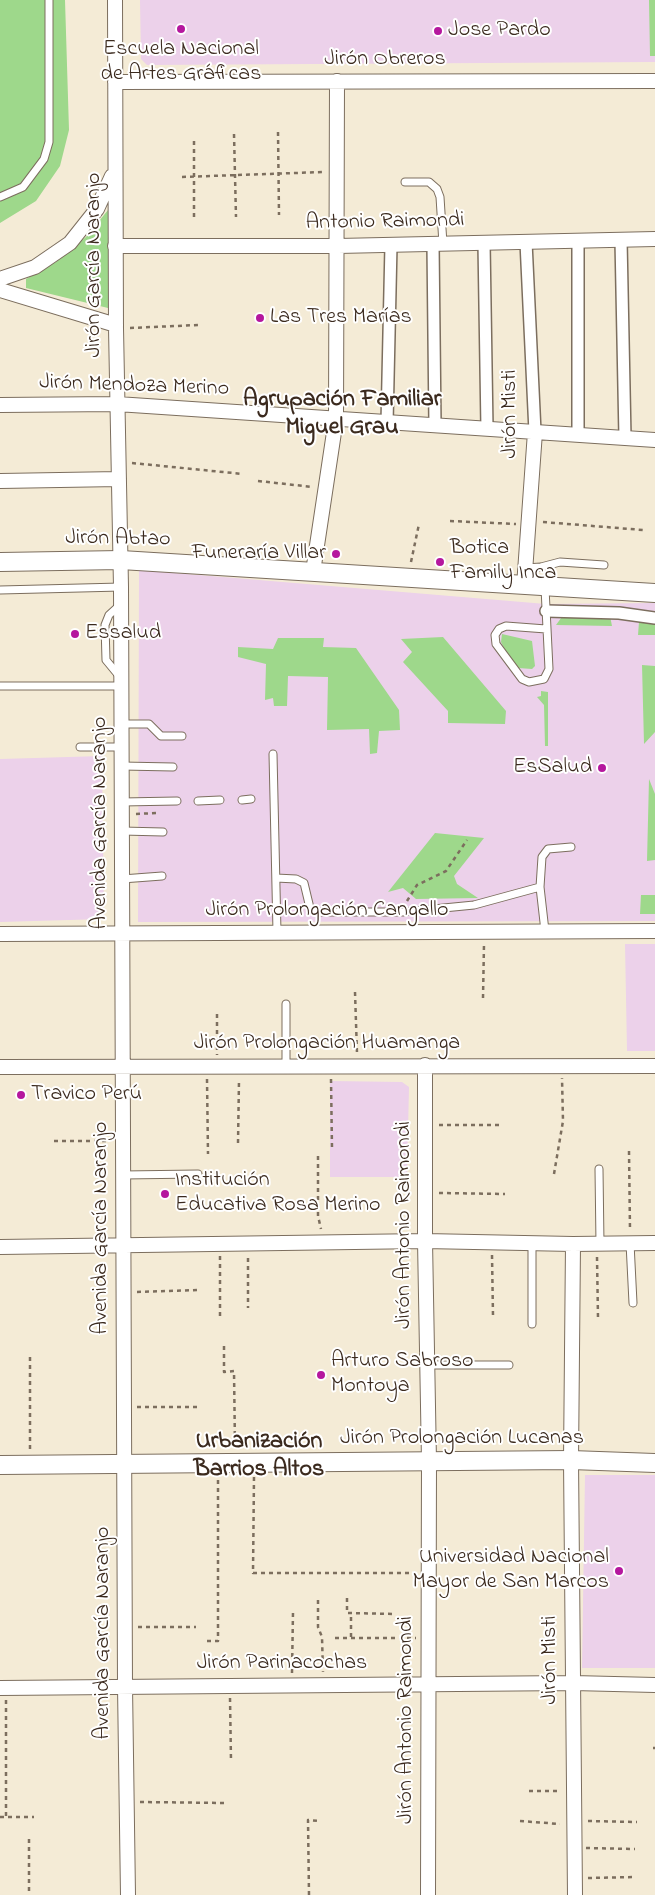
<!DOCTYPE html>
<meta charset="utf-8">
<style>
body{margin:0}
canvas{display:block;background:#f4ebd6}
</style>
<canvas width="655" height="1895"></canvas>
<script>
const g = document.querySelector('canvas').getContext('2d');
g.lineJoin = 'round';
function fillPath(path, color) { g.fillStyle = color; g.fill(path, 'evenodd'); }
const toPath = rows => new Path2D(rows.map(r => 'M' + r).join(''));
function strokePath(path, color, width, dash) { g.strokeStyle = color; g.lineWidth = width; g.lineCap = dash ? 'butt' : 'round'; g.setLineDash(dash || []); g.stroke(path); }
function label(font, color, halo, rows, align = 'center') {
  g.font = font + ' "Indie Flower",sans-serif'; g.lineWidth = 4; g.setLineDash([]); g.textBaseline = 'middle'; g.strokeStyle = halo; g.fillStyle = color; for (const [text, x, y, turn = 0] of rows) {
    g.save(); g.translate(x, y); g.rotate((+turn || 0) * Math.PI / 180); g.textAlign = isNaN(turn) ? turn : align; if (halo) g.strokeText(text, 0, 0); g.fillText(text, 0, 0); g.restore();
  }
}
fillPath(toPath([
 [140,0,655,0,655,62,147,65,141,59],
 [139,570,546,604,655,603,655,921,138,922],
 [102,756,104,919,0,922,0,759],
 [625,944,655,944,655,1051,627,1051],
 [330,1081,402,1082,409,1087,407,1177,330,1177],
 [585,1475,655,1475,655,1668,582,1668]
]), '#ecd1ea');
fillPath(toPath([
 [0,0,65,0,69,130,60,166,36,201,0,223],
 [649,0,655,0,655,56,650,56],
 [108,210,108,308,26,288,26,279,56,262,86,237],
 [564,614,610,616,612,626,556,625],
 [639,622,655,623,655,635,638,635],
 [502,634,532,641,535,666,532,669,518,668,510,660,501,642],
 [443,637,506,711,505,724,448,723,448,711,403,662,412,652,401,639],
 [278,638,324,638,323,647,356,648,399,710,400,730,379,731,377,753,370,754,369,729,327,730,328,677,288,676,287,706,274,706,273,698,265,700,266,664,238,657,238,647,273,649],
 [642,665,655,666,655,732,644,744],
 [541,691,548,692,548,746,545,746,544,705,537,697,541,696],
 [649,779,655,794,655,860,647,861],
 [435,833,484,838,454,876,457,884,478,898,416,899,403,888,388,892],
 [641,895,655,895,655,914,640,914]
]), '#9ed88b');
const service = toPath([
 [405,182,429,182,437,189,440,197,443,244],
 [0,197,23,187,44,159,49,142,49,0],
 [525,568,541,567,560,562,604,565],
 [545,588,549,669,544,679,529,682,522,679,496,644,495,635,499,629,506,626,546,629],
 [0,590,121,587],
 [120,677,106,660,105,625,109,615,121,604],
 [0,686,122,686],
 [122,724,149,724,161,736,182,736],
 [80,747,122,747],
 [273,754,277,932],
 [122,766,173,767],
 [242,800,251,799],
 [198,801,220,800],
 [122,802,177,801],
 [122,831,163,832],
 [276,878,296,879,304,883,310,908,318,912,403,912,474,905,540,887],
 [122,879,162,876],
 [545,931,540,887,542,857,548,849,571,847],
 [286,1066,286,1004],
 [599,1169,600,1244],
 [123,1175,198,1174],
 [630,1243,633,1303],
 [532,1324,532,1243],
 [427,1365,509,1365]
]);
const pedestrian = toPath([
 [621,240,625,438],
 [578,241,578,435],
 [526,242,535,432],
 [484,243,487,429],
 [433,244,435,426],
 [387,423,391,245],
 [546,611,619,613,655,618]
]);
const minor = toPath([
 [115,0,116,328,121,587,125,1686,128,1895],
 [115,82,655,81],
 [115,246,338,246,655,239],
 [0,279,35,267,70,243,97,209,112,176],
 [0,290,116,325],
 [0,405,117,404,655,440],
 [0,481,119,479],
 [313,572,336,419,337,81],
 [524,586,535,432],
 [0,934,655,931],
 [425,1065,425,1241,429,1461,428,1895],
 [0,1067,655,1066],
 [573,1244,571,1460,575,1895],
 [0,1247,425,1241,573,1244,655,1243],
 [0,1688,573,1683,655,1685]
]);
const tertiary = toPath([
 [0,562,121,560,655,593],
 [0,1465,571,1460,655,1463]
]);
strokePath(service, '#7c6e5e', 9);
strokePath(pedestrian, '#7c6e5e', 14);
strokePath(minor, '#7c6e5e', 16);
strokePath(tertiary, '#7c6e5e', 20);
strokePath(toPath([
 [278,132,279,215],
 [234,134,236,217],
 [194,141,194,218],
 [182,177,323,172],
 [130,328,198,325],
 [132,463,243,474],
 [258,481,313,487],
 [450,521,516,524],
 [543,522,643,530],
 [411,562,419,524],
 [136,814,156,813],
 [407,901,417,885,446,871,467,840],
 [355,992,357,1053],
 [483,998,484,944],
 [217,1014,217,1055],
 [207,1079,208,1154],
 [331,1079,332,1148],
 [439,1125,502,1125],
 [54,1141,110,1141],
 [238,1143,239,1080],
 [629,1151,630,1230],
 [318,1156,318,1216,321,1229],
 [554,1174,563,1121,562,1078],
 [439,1193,505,1194],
 [492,1255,493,1316],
 [220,1256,220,1320],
 [597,1257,598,1318],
 [248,1258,248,1308],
 [137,1292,198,1290],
 [224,1346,224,1372,234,1371,235,1447],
 [30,1357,30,1451],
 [137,1407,198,1407],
 [254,1477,253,1573,416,1573],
 [347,1598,347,1613,394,1614],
 [318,1600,318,1627,322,1637,323,1672],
 [138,1627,196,1627],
 [351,1637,351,1614],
 [335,1638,416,1638],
 [207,1641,218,1641,218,1478],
 [292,1673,293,1612],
 [230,1698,231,1761],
 [6,1700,6,1817],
 [653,1748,655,1748],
 [529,1791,560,1791],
 [140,1802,226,1803],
 [0,1817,34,1817],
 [520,1821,560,1824],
 [588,1821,637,1822],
 [29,1839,29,1895],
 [586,1848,635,1849],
 [588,1878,634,1877],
 [309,1895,308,1820,319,1821]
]), '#7c6e5e', 2.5, [4, 4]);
strokePath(service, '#fff', 7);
strokePath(pedestrian, '#fff', 11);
strokePath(minor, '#fff', 14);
strokePath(tertiary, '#fff', 18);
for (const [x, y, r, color] of [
 [181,29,5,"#b5179e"],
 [438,31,5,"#b5179e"],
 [260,318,5,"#b5179e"],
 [336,554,5,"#b5179e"],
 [440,562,5,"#b5179e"],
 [75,634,5,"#b5179e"],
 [602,768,5,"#b5179e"],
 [21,1095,5,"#b5179e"],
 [165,1194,5,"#b5179e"],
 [321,1375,5,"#b5179e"],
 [619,1571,5,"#b5179e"]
]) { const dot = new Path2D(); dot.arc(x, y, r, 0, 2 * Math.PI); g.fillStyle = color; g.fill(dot); strokePath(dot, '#fff', 2); }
label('22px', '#3b2a1e', '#fff', [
 ["Jose Pardo",448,31],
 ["Escuela Nacional",181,50,"center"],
 ["de Artes Gráficas",181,75,"center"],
 ["Las Tres Marías",270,318],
 ["Botica",450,549],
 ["Family Inca",450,574],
 ["Funeraría Villar",326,554,"right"],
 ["Essalud",85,634],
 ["EsSalud",592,768,"right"],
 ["Travico Perú",31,1095],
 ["Institución",175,1181],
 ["Educativa Rosa Merino",175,1206],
 ["Arturo Sabroso",331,1362],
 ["Montoya",331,1387],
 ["Universidad Nacional",609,1558,"right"],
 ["Mayor de San Marcos",609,1583,"right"]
], 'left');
label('22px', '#3b2a1e', '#fff', [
 ["Jirón Obreros",385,60],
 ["Antonio Raimondi",385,223,-1],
 ["Jirón García Naranjo",95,265,-90],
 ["Jirón Mendoza Merino",134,387,2],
 ["Jirón Misti",511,414,-90],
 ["Jirón Abtao",118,540,1],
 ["Avenida García Naranjo",101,823,-90],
 ["Jirón Prolongación Cangallo",327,911],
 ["Jirón Prolongación Huamanga",327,1044],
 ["Jirón Antonio Raimondi",405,1225,-90],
 ["Avenida García Naranjo",102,1228,-90],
 ["Jirón Prolongación Lucanas",462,1439],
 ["Avenida García Naranjo",104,1633,-90],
 ["Jirón Misti",551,1660,-90],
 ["Jirón Parinacochas",282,1664],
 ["Jirón Antonio Raimondi",407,1720,-90]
]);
label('bold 24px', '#3b2a1e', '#fff', [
 ["Agrupación Familiar",342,401],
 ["Miguel Grau",342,429],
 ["Urbanización",259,1443],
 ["Barrios Altos",259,1471]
]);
</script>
